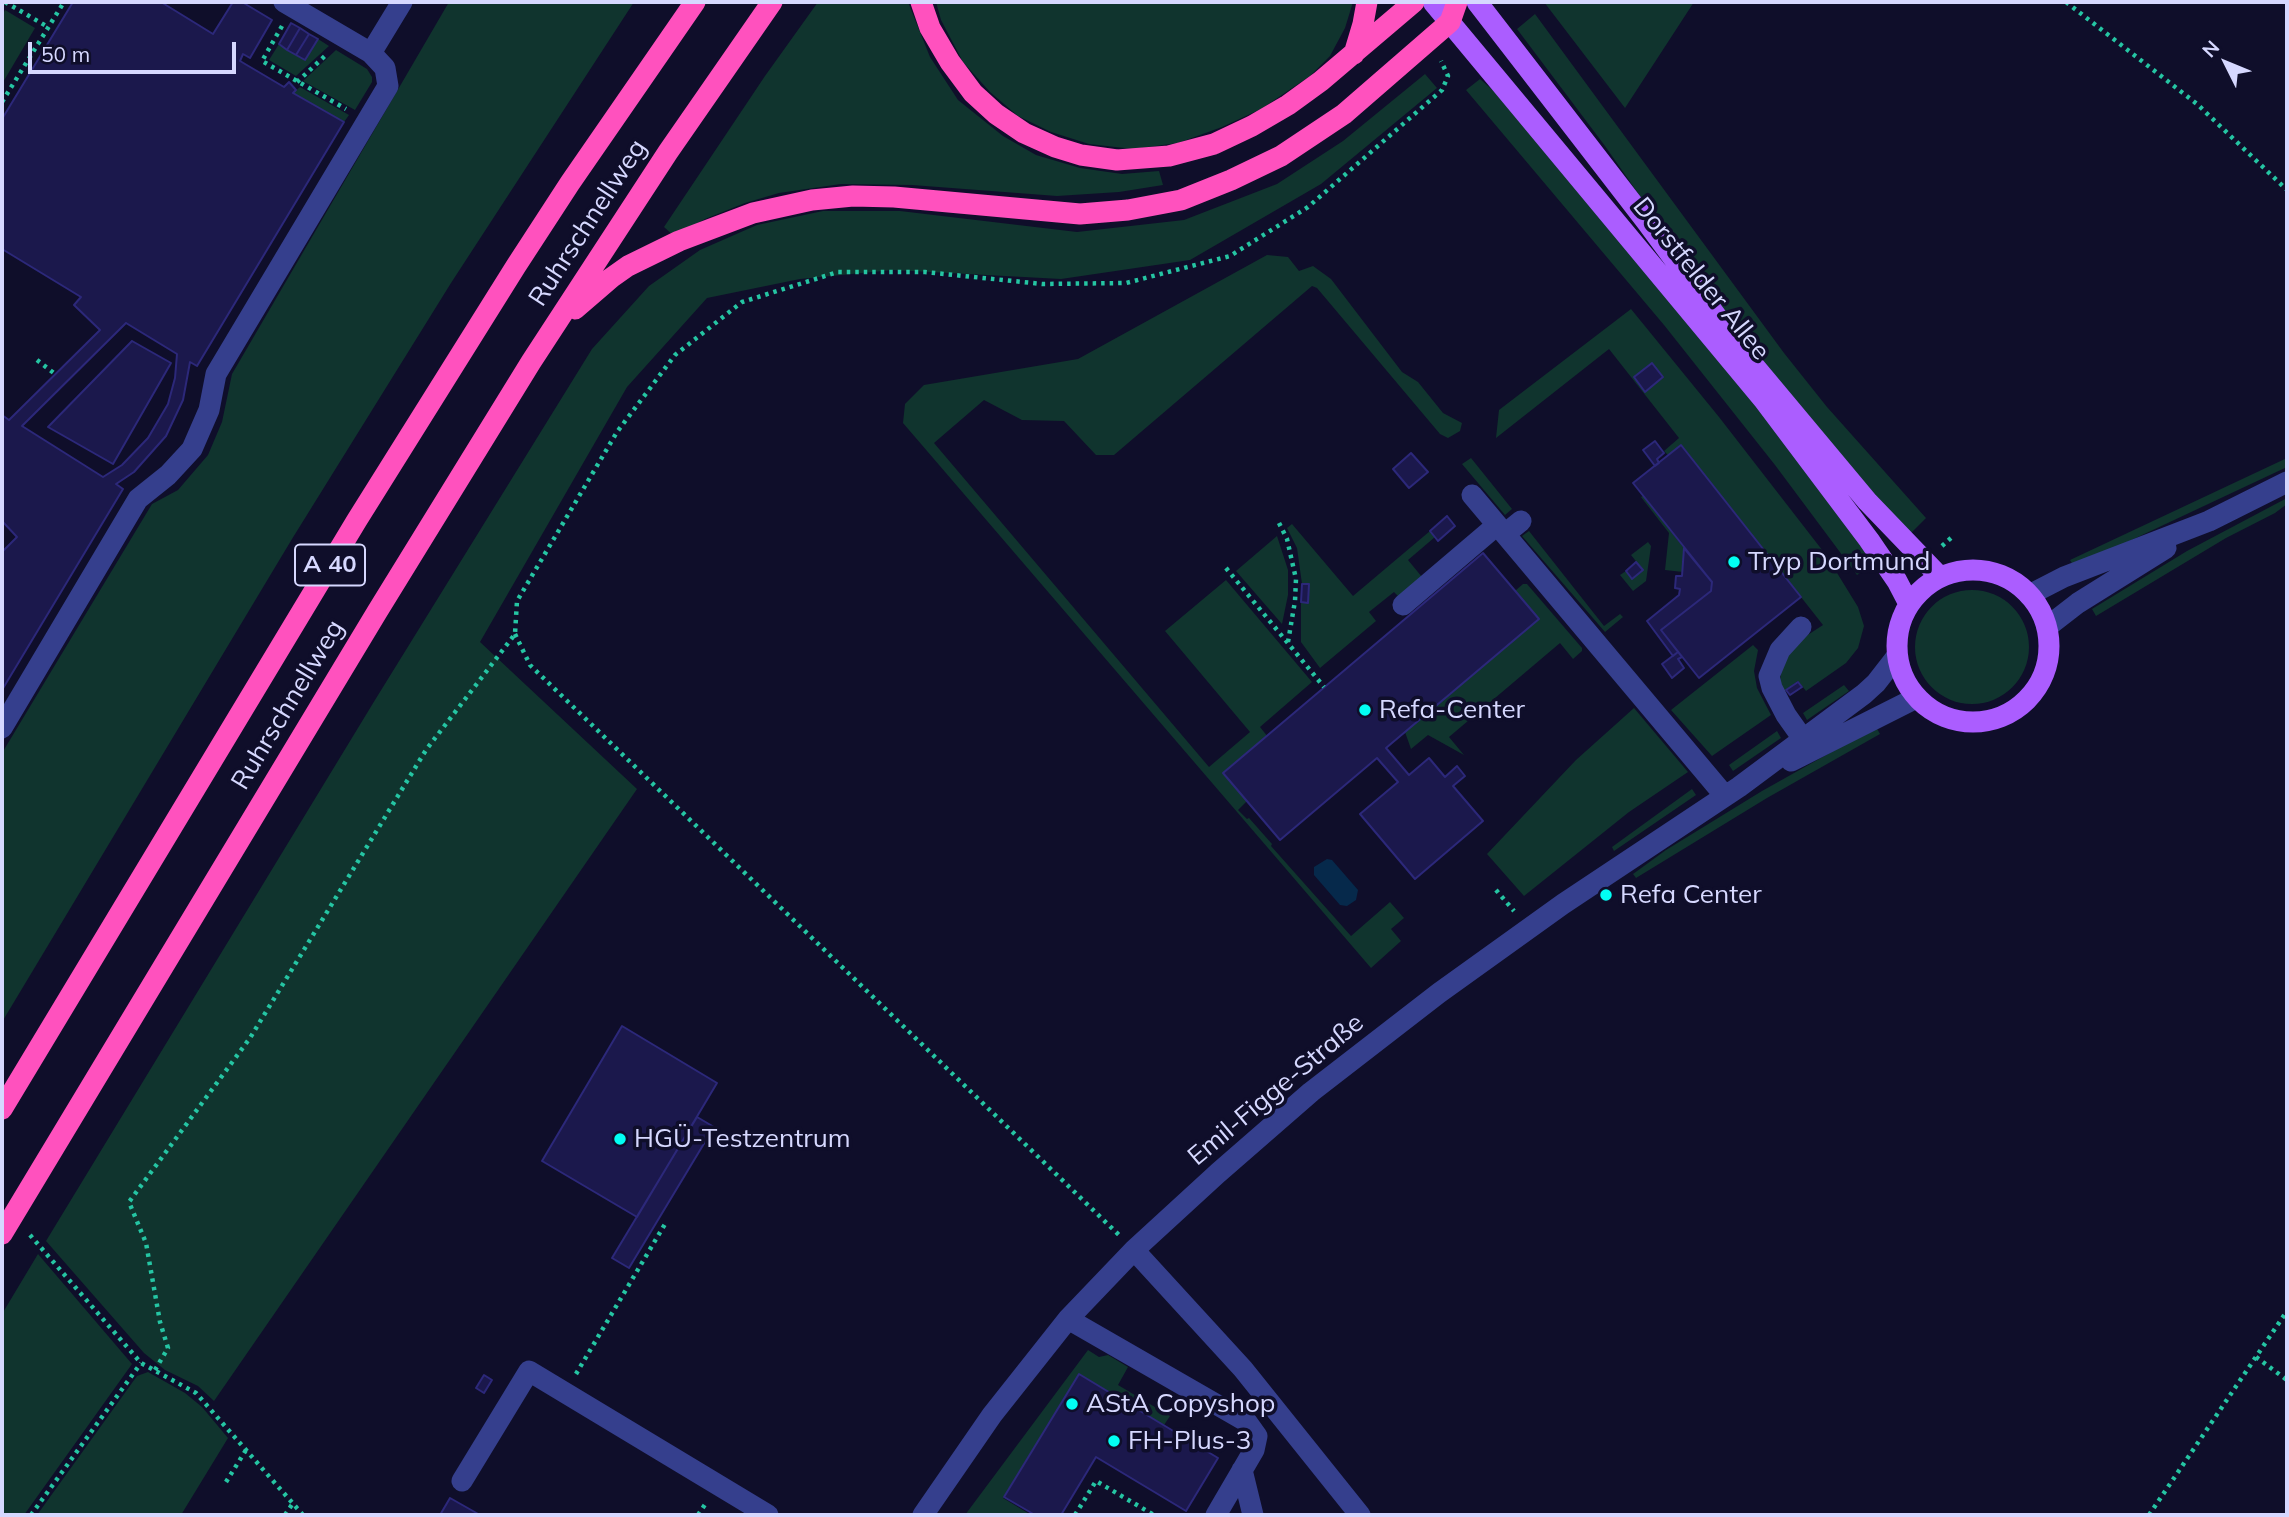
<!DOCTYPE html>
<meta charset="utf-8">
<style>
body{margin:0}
#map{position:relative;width:2289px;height:1517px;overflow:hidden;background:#0f0e2a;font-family:Mulish,sans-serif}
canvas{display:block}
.frame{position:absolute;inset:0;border:4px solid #d6d8ff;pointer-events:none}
.north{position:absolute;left:2191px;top:28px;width:70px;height:70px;-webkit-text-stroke:5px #0f0e2a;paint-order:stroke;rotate:313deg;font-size:19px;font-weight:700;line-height:28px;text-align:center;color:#d6d8ff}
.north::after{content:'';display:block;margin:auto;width:24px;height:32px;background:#d6d8ff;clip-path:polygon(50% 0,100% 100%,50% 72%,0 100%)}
.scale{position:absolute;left:28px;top:42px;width:208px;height:32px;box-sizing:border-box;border:4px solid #d6d8ff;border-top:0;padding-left:9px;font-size:21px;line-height:24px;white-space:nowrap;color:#d6d8ff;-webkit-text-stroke:5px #0f0e2a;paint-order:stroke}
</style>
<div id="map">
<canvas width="2289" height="1517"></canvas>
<div class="frame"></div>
<div class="north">N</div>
<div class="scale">50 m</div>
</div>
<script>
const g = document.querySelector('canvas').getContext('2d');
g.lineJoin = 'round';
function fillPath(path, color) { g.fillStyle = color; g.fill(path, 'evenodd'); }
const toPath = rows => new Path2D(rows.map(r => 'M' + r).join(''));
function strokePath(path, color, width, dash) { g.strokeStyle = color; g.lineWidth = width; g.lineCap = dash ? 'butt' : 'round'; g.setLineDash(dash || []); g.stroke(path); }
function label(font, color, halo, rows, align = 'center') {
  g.font = font + ' Mulish,sans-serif'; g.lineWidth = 7; g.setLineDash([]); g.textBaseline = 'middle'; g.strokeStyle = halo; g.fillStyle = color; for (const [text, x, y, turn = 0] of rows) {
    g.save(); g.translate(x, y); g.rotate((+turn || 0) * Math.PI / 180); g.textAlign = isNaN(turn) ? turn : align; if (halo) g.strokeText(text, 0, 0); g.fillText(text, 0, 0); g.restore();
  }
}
fillPath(toPath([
 [449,2,634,2,451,283,292,539,2,1022,2,753,152,504,178,490,208,455,222,422,232,374],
 [818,2,908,2,930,57,958,100,1003,136,1036,155,1080,168,1122,174,1159,171,1163,185,1119,192,1057,196,912,185,841,184,779,193,745,203,705,219,674,236,664,227,765,76],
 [936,2,1353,2,1345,28,1330,56,1310,76,1261,109,1222,127,1178,143,1133,149,1089,144,1051,132,1018,116,990,92,963,62,941,20],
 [1544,2,1694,2,1625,108],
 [5,10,35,28,2,84,2,16],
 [1535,14,1784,353,1827,407,1926,518,1910,534,1825,438,1747,340,1682,256,1605,146,1517,29],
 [318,39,329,46,296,76,269,60,279,44,305,60],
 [336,50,367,69,372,77,372,82,355,110,303,81],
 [1425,74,1437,88,1321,184,1190,260,1061,279,893,270,800,279,707,298,627,387,480,642,637,789,214,1401,198,1386,165,1370,144,1353,46,1241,375,700,592,349,649,286,700,250,757,225,823,211,900,211,1077,232,1184,220,1277,184,1343,141],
 [1480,79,1504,100,1703,337,1876,562,1857,575,1775,465,1664,325,1466,90],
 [300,87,349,115,344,122,293,93],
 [1267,255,1288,257,1299,271,1313,266,1331,279,1402,372,1418,382,1443,413,1462,423,1460,431,1448,438,1440,434,1317,288,1312,286,1114,455,1096,455,1064,421,1022,420,984,400,934,443,1209,767,1250,732,1165,631,1226,580,1312,682,1260,727,1268,737,1247,801,1238,810,1247,819,1249,818,1272,844,1271,846,1351,936,1390,902,1404,918,1391,929,1401,941,1371,968,903,423,905,404,924,385,1078,359],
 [1631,309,1719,417,1826,555,1858,607,1864,626,1858,648,1846,663,1806,691,1798,681,1784,691,1780,682,1781,671,1785,657,1797,642,1823,625,1682,446,1669,456,1664,451,1679,438,1609,349,1496,438,1499,410],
 [1471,458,1512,509,1505,515,1462,464],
 [2287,458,2287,467,2074,567,2070,560],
 [1643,496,1684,548,1683,572,1665,570,1669,533,1641,497],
 [2287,498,2287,504,2275,513,2226,538,2096,616,2092,609,2187,551],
 [1292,524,1353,596,1430,531,1435,537,1408,560,1422,577,1399,597,1394,592,1369,612,1376,621,1320,668,1301,642,1301,602,1308,602,1309,585,1302,584,1297,548,1287,528],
 [1529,531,1604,626,1620,614,1623,617,1605,632,1522,536],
 [1277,536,1288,570,1288,595,1282,624,1236,571],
 [1648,542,1651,546,1646,581,1633,591,1620,575,1626,571,1632,578,1643,570,1631,555],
 [1523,584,1527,584,1582,648,1582,651,1573,659,1560,643,1449,737,1464,755,1428,735,1411,749,1405,732,1538,619,1515,591],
 '1915 647a57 57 0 1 1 114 0a57 57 0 1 1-114 0Z',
 [1753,645,1758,650,1754,671,1757,688,1771,715,1712,756,1671,710],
 [1844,685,1849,691,1807,720,1803,713],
 [1634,708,1688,772,1629,812,1524,896,1487,854,1576,760],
 [1876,727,1880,734,1767,798,1636,878,1633,874,1666,850,1762,791],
 [1777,731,1781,738,1733,771,1729,765],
 [1692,789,1696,795,1614,851,1612,847],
 [38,1254,132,1364,24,1515,2,1515,2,1314],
 [1088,1350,1099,1357,1108,1355,1128,1367,1118,1385,1170,1416,1164,1425,1079,1374,1003,1498,1031,1515,965,1515],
 [148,1372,185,1393,202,1407,228,1438,181,1515,37,1515,137,1376]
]), '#10342e');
fillPath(toPath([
 [1327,859,1332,860,1358,890,1356,900,1347,906,1340,905,1314,875,1314,867]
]), '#06294b');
const building = toPath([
 [73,2,161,2,213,34,233,2,242,2,272,20,250,58,243,54,240,61,284,87,289,82,296,90,293,93,344,122,197,366,190,362,183,400,166,436,134,472,116,484,123,489,2,690,2,552,17,537,2,521,2,415,9,420,100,330,74,305,81,297,2,249,2,119,73,2],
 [126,323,177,354,175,378,168,404,148,438,122,465,103,477,22,426,126,323],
 [291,23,300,28,287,50,279,44,291,23],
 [300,28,309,34,296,55,287,50,300,28],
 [309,34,318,39,305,60,296,55,309,34],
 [132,341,171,363,113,464,48,427,132,341],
 [1652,363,1663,377,1645,392,1634,377,1652,363],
 [1655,441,1664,453,1657,459,1659,463,1655,466,1643,450,1655,441],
 [1681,445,1801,597,1699,678,1661,630,1711,591,1712,582,1633,483,1681,445],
 [1411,453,1428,472,1409,488,1393,469,1411,453],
 [1447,516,1455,526,1438,541,1430,531,1447,516],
 [1684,548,1712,582,1711,591,1661,630,1678,652,1673,656,1647,621,1679,595,1680,589,1675,588,1676,576,1682,576,1684,548],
 [1483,553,1539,619,1386,748,1409,775,1429,758,1445,777,1457,766,1465,776,1453,786,1483,821,1415,879,1360,814,1398,782,1377,758,1280,840,1223,773,1483,553],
 [1636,562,1643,570,1632,579,1626,571,1636,562],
 [1302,584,1309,584,1308,603,1301,602,1302,584],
 [1678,652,1682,657,1678,659,1684,668,1672,678,1662,664,1678,652],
 [1798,682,1802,687,1790,695,1786,690,1798,682],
 [622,1026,717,1083,637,1217,542,1161,622,1026],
 [697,1117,714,1127,629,1268,612,1258,697,1117],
 [1079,1374,1218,1458,1186,1511,1096,1457,1061,1515,1035,1515,1004,1497,1079,1374],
 [484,1375,492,1380,484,1393,476,1388,484,1375],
 [450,1498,480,1515,440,1515,450,1498]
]);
fillPath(building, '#1b184c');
strokePath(building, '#2c287a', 2);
strokePath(toPath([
 [5,2,48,27],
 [2066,2,2197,104,2287,190],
 [282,26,262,61,346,109],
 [297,82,326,55],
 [2,102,64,2],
 [37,360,55,374],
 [1279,523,1287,539,1296,579,1295,601,1288,642],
 [1942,546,1952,537],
 [1226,568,1324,687],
 [515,634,530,665,1119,1235],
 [1496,890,1514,911],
 [30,1235,141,1363,196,1393,303,1515],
 [2256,1357,2287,1380],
 [155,1370,168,1348,160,1322,146,1243,129,1202,250,1038,426,750,515,634,517,601,617,432,675,355,742,302,838,272,925,272,1042,284,1126,283,1230,256,1308,207,1442,90,1448,76,1441,61],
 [576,1374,665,1224],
 [226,1482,246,1450],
 [31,1515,141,1363],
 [285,1515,293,1503],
 [698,1515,706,1503],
 [1075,1515,1096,1481,1154,1515],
 [2149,1515,2287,1311]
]), '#25c5a3', 4.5, [3.5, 5]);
strokePath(toPath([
 [371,53,402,2],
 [1472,495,1725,796],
 [1505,534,1521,521],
 [2029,595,2064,577,2209,521,2287,482],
 [1403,605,1497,525],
 [1801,627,1780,650,1769,676,1772,688,1786,715,1803,739],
 [2047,627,2078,603,2166,548],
 [2,728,138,499,168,475,192,449,209,410,216,374,388,86,385,68,371,53,284,2],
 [1791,761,1916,698],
 [1134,1250,1243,1369,1360,1515],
 [1068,1319,1247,1422,1257,1436,1254,1450,1216,1515],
 [1242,1470,1253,1515],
 [462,1481,529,1371,768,1515],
 [923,1515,992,1415,1068,1319,1134,1250,1218,1173,1311,1092,1439,993,1563,904,1739,787,1864,694,1876,683,1897,656]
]), '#353f8d', 21);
strokePath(toPath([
 [1433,2,1763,399,1869,540,1897,581,1909,604],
 [1477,2,1646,221,1745,355,1867,501,1940,577],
 '1897 646a76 76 0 1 1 152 0a76 76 0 1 1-152 0Z'
]), '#ab5dff', 21);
strokePath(toPath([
 [921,2,930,28,950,62,973,93,996,114,1024,133,1055,147,1081,155,1117,160,1169,156,1214,144,1252,126,1288,105,1321,81,1414,2],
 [1354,54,1363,24,1367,2],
 [575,309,611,278,628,266,679,241,753,213,812,200,853,196,894,197,1080,214,1128,210,1181,200,1231,180,1281,156,1344,114,1450,22,1457,2],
 [2,1109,357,520,516,266,570,183,695,2],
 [2,1234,377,612,531,362,668,152,772,2]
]), '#ff51be', 21);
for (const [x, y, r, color] of [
 [1734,562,7,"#02fff3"],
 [1365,710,7,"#02fff3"],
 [1606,895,7,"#02fff3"],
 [620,1139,7,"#02fff3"],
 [1072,1404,7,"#02fff3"],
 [1114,1441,7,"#02fff3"]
]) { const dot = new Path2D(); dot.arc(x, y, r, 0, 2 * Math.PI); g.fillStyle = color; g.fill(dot); strokePath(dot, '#0f0e2a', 2.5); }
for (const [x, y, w] of [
 [330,565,70]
]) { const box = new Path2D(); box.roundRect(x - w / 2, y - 20.5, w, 41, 5); g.fillStyle = '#0f0e2a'; g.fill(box); strokePath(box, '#d6d8ff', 2); }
label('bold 24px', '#d6d8ff', null, [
 ["A 40",330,565]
]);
label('26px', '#d6d8ff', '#0f0e2a', [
 ["Ruhrschnellweg",588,223,-57],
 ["Dorstfelder Allee",1701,279,51],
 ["Ruhrschnellweg",288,705,-59],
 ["Emil-Figge-Straße",1276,1090,-40]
]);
label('26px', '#d6d8ff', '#0f0e2a', [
 ["Tryp Dortmund",1748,562],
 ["Refa-Center",1379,710],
 ["Refa Center",1620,895],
 ["HGÜ-Testzentrum",634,1139],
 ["AStA Copyshop",1086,1404],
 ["FH-Plus-3",1128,1441]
], 'left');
</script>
